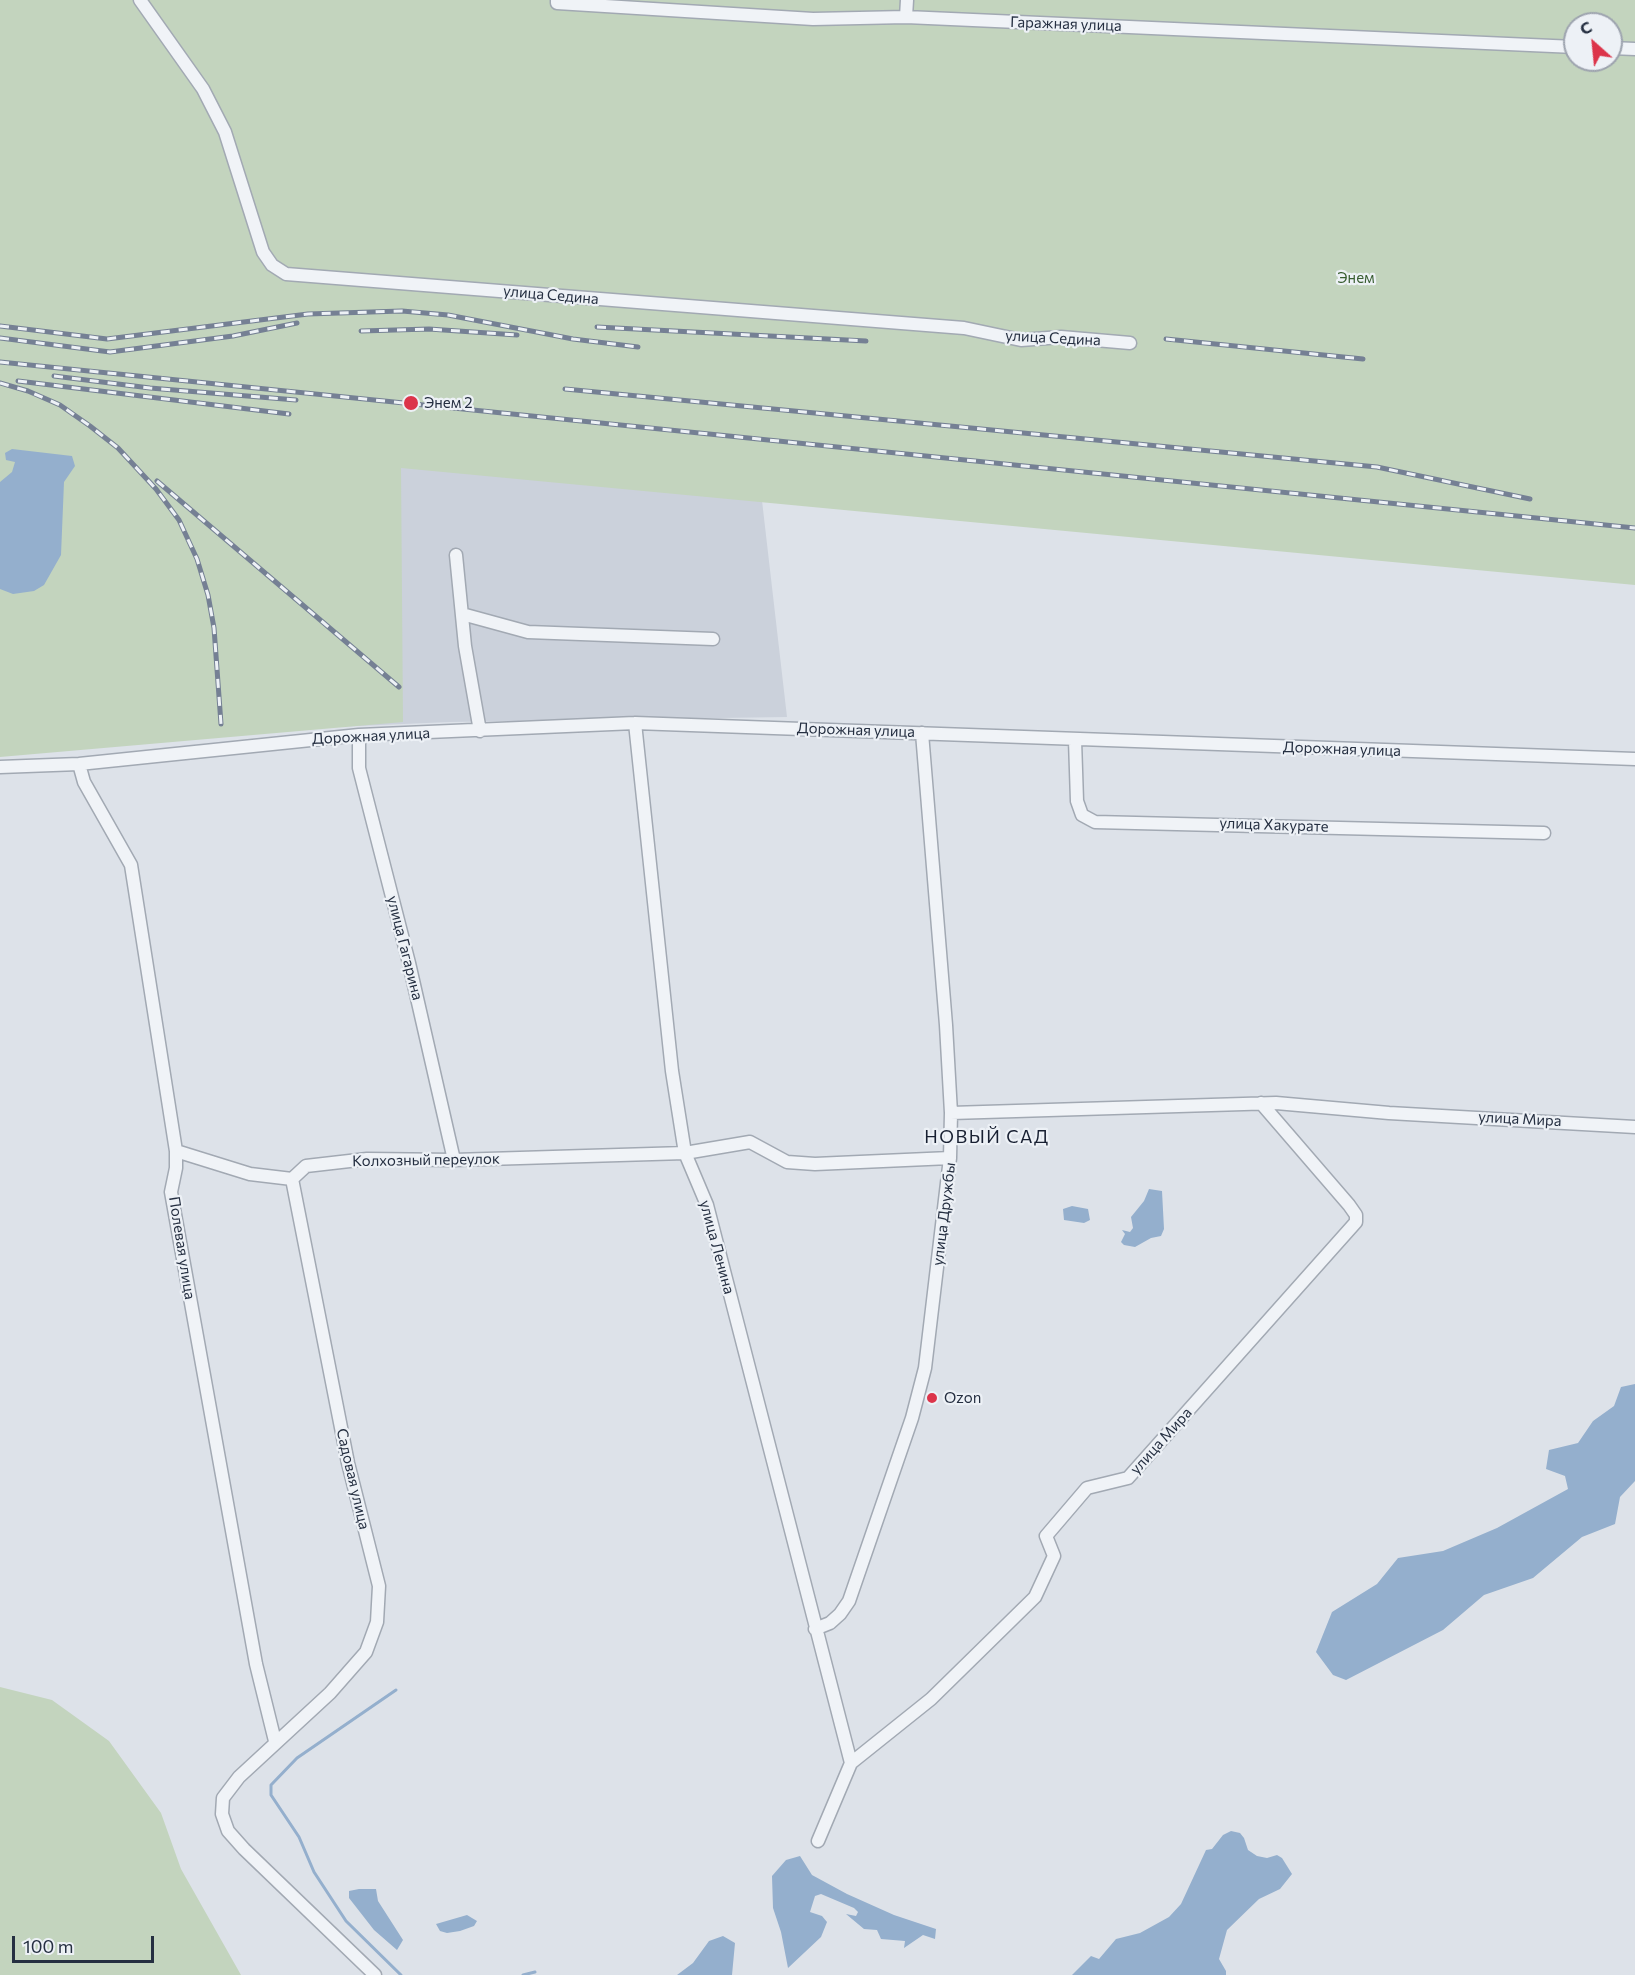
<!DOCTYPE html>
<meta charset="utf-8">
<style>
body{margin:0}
#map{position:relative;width:1635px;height:1975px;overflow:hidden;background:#dde2e9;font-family:Commissioner,sans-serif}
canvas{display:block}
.north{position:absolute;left:1563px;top:12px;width:60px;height:60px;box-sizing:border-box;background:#edf1f6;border:2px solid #9da3ae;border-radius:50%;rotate:333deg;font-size:16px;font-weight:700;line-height:24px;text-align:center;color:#252f41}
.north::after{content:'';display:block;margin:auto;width:21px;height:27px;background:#dc344a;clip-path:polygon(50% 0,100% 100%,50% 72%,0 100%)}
.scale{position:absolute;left:12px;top:1936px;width:142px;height:27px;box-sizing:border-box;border:3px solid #252f41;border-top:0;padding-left:8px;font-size:18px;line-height:21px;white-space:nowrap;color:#252f41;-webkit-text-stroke:4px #edf1f6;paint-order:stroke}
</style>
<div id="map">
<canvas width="1635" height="1975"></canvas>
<div class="north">С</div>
<div class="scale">100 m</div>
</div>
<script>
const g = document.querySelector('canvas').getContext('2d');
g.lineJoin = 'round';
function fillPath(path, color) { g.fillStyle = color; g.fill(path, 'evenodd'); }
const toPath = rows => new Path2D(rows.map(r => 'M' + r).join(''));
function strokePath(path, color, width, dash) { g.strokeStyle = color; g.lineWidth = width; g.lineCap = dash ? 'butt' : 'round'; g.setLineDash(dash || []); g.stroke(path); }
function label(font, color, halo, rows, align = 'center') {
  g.font = font + ' Commissioner,sans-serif'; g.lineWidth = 4.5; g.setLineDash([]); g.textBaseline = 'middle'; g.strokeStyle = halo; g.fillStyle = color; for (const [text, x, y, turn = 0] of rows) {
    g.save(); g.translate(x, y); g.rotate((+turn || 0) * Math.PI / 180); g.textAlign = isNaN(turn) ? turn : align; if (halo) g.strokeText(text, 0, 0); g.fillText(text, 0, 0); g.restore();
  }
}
fillPath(toPath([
 [0,318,758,466,787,717,450,722,102,737]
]), '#cbd1db');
fillPath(toPath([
 [0,0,1635,0,1635,585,401,468,403,722,0,757],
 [1575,24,1611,24,1611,60,1575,60],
 [0,1687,52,1700,109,1741,161,1813,181,1869,241,1975,0,1975]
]), '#c3d4be');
fillPath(toPath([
 [12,449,72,456,75,466,64,482,61,555,44,585,34,591,13,594,0,589,0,482,12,472,15,462,6,460,5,453],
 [1149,1189,1162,1191,1164,1229,1161,1236,1151,1238,1135,1247,1124,1245,1121,1242,1125,1234,1122,1230,1130,1232,1133,1228,1131,1217,1144,1201],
 [1072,1206,1088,1209,1090,1220,1084,1223,1064,1220,1063,1209],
 [1635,1384,1635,1481,1620,1497,1615,1524,1582,1537,1533,1578,1484,1595,1443,1630,1346,1680,1333,1675,1316,1652,1332,1612,1377,1584,1398,1558,1443,1551,1497,1528,1568,1489,1565,1476,1546,1469,1549,1450,1578,1443,1593,1421,1614,1406,1621,1387],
 [1231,1831,1240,1833,1244,1838,1248,1850,1257,1856,1267,1858,1277,1855,1282,1858,1292,1874,1280,1889,1259,1899,1227,1930,1219,1959,1226,1971,1226,1975,1072,1975,1091,1956,1099,1959,1116,1939,1140,1933,1169,1917,1181,1904,1206,1850,1212,1849,1223,1835],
 [800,1856,812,1875,847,1894,894,1915,936,1929,935,1939,923,1935,904,1948,905,1941,881,1939,877,1930,864,1929,846,1914,856,1916,858,1912,854,1908,821,1894,815,1896,810,1912,822,1916,827,1922,821,1937,788,1968,781,1932,773,1908,772,1876,786,1860],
 [359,1889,376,1889,378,1901,403,1940,397,1950,374,1930,349,1898,349,1891],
 [467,1915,477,1921,474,1926,460,1931,447,1933,440,1931,436,1924],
 [723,1936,735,1943,732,1975,677,1975,693,1963,709,1941]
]), '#94afcd');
strokePath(toPath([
 [396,1690,297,1758,271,1785,271,1795,299,1837,314,1872,346,1921,401,1975],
 [523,1975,535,1972]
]), '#94afcd', 3);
const minor = toPath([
 [140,0,203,89,225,132,263,252,272,265,286,274,964,328,1021,340,1061,337,1130,343],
 [557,0,557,3,813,19,906,17,1575,47],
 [906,17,907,0],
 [1611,48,1635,49],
 [456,555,465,646,480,731],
 [462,614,528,632,713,639],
 [635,723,672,1071,685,1153,707,1205,851,1763],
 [359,735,359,768,409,963,454,1160],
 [1075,740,1077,801,1082,815,1095,822,1544,833],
 [79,764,84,782,131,865,176,1151,176,1168,171,1192,256,1664,275,1741],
 [0,767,79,764,359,735,635,723,1635,759],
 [951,1113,1276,1103,1389,1113,1635,1127],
 [176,1151,250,1174,292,1179,306,1166,367,1159,454,1160,685,1153,750,1142,787,1162,815,1164,950,1158],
 [292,1179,348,1463,379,1586,377,1622,366,1652,330,1693,239,1777,223,1798,222,1814,228,1831,244,1849,375,1975],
 [815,1629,830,1623,840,1614,849,1601,912,1418,925,1368,950,1158,951,1113,946,1025,922,733],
 [818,1841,851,1763,931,1699,1035,1597,1054,1556,1046,1536,1087,1488,1128,1478,1356,1222,1356,1215,1349,1205,1261,1103]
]);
strokePath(minor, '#a2a9b3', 15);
strokePath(minor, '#f0f3f7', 12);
const rail = toPath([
 [0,326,107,339,308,314,402,311,448,315,573,339,638,347],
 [597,327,866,341],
 [361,331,429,329,517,335],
 [0,338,110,352,233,336,297,323],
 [1166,339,1363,359],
 [0,362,1635,528],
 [54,376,150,388,296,400],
 [18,381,289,414],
 [0,383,28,391,60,405,90,426,118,448,156,489,179,520,197,559,208,595,214,628,221,724],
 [565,389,1377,467,1530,499],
 [157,481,399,687]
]);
strokePath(rail, '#758094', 5);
strokePath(rail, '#edf1f6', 3, [9]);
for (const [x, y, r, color] of [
 [411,403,8,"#dc344a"],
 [932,1398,6,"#dc344a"]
]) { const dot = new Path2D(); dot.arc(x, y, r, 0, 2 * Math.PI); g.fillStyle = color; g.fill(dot); strokePath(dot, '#edf1f6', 2); }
label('15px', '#252f41', '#edf1f6', [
 ["Гаражная улица",1066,24,2],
 ["улица Седина",551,295,5],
 ["улица Седина",1053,338,3],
 ["Дорожная улица",856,730,2],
 ["Дорожная улица",371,736,-3],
 ["Дорожная улица",1342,749,2],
 ["улица Хакурате",1274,825,2],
 ["улица Гагарина",405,948,76],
 ["улица Мира",1520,1119,3],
 ["Колхозный переулок",426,1160,-1],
 ["улица Дружбы",944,1214,-83],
 ["улица Ленина",717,1247,75],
 ["Полевая улица",182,1248,81],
 ["улица Мира",1161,1441,-48],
 ["Садовая улица",353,1479,77]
]);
label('15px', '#395e31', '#edf1f6', [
 ["Энем",1356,278]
]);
label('15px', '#252f41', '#edf1f6', [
 ["Энем 2",424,403],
 ["Ozon",944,1398]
], 'left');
g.letterSpacing = '1.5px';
label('18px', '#182032', '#edf1f6', [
 ["НОВЫЙ САД",987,1137]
]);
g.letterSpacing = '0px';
</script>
